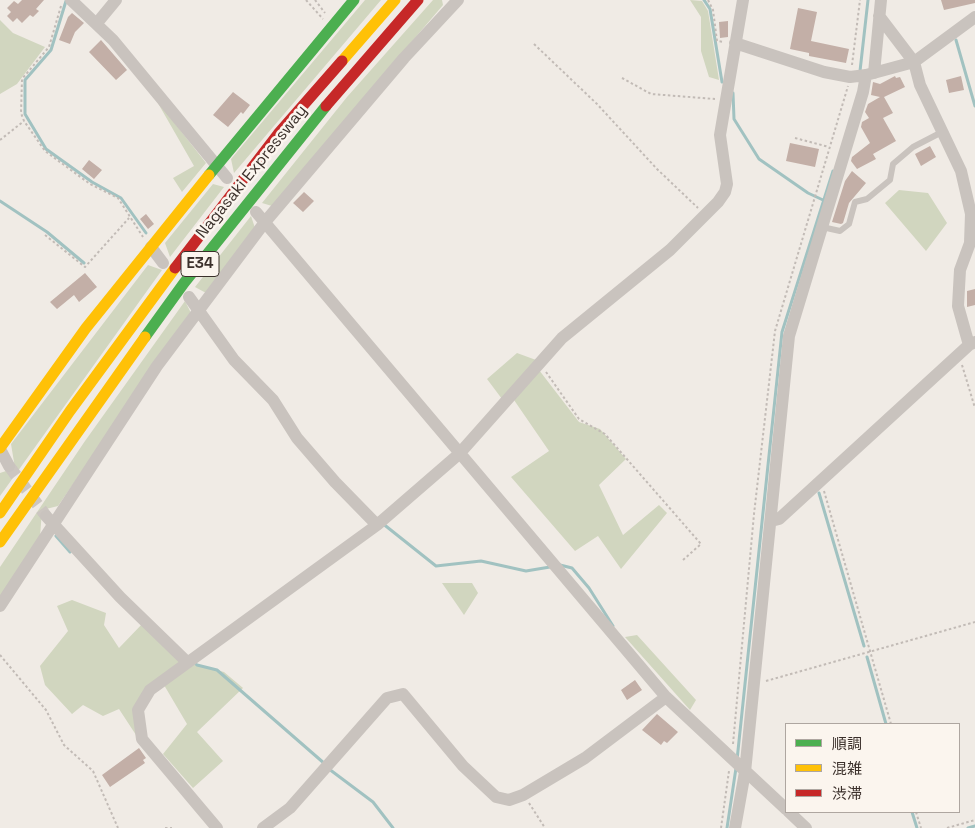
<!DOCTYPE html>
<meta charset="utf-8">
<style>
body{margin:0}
#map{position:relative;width:975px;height:828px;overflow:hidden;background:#f0ebe5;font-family:"Space Grotesk","Noto Sans JP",sans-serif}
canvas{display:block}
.legend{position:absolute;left:785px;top:723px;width:175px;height:90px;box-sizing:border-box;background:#fbf5ee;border:1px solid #aea6a0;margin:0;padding:6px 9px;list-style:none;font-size:15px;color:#3b302b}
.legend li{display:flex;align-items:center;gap:10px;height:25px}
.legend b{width:25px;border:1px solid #aea6a0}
</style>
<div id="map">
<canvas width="975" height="828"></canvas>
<ul class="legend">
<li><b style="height:6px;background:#4caf50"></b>順調</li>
<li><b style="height:6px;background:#ffc107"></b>混雑</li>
<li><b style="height:6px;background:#c62828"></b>渋滞</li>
</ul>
</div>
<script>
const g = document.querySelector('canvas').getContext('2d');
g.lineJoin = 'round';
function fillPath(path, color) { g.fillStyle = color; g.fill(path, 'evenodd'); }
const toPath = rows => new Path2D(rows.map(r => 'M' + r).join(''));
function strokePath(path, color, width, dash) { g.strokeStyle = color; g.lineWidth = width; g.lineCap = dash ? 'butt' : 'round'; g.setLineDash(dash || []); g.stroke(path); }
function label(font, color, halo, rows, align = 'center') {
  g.font = font + ' "Space Grotesk",sans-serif'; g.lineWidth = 5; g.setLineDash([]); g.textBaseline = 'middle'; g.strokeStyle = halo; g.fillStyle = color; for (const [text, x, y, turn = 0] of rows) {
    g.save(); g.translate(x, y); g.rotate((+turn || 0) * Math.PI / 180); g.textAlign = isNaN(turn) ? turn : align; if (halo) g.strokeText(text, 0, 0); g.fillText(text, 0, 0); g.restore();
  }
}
fillPath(toPath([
 [365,0,381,0,234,173,231,159],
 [433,0,442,0,443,5,272,206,262,203,347,97],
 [690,0,702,1,708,11,719,80,709,77,701,51,701,17],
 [0,20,13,33,45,47,17,84,0,94],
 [155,98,206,163,182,192,173,178,194,166],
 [213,184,224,187,170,257,165,243],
 [899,190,928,193,947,223,926,251,885,203],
 [251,216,255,228,206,293,195,287],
 [148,265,162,270,0,496,0,473,15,468,11,444],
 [185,301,191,313,58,506,42,510,40,537,0,598,0,567,85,441],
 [517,353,536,360,502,399,487,379],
 [539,370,579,422,600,429,626,459,599,485,623,535,659,505,667,513,621,569,598,536,575,551,511,477,549,451,514,400],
 [442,583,472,583,478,593,464,615],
 [72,600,106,613,104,625,119,648,144,622,181,661,142,693,136,735,119,709,103,716,83,705,72,714,45,685,40,666,68,631,57,606],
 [637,635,696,700,690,710,625,637],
 [192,664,224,672,243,688,197,732,223,761,193,788,163,754,187,724,164,685]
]), '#d1d6bf');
strokePath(toPath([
 [704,0,710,9,722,82],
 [66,1,51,50,25,80,25,114,46,149,92,182,121,198,146,233],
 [956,40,975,106],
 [860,71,868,0],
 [733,93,734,119,759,159,808,193,823,200],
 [0,201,47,232,84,263],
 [819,493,864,646],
 [382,523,436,566,481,561,526,571,550,567],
 [56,536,70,552],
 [560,565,572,568,589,588,613,626],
 [867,657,886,724],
 [194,662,197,665,217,670,325,764],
 [737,760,782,332,833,171],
 [329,769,373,802,393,828],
 [912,812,917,828],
 [727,828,736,768],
 [968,828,975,826]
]), '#a1c2c1', 3);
fillPath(toPath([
 [22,0,44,0,36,9,39,11,33,17,30,15,22,23,17,18,13,22,7,16,11,12,7,8,14,1,18,4],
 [941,0,975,0,975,3,944,10],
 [798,8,817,12,811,41,849,49,846,63,809,56,809,53,790,49],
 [72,13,84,23,75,32,70,44,59,40,68,17],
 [728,21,728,37,720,38,719,22],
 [101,40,127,70,116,80,89,52],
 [895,76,896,78,900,77,905,87,884,97,893,113,883,118,896,141,873,154,876,159,857,169,851,161,852,157,870,143,861,127,862,122,869,118,865,112,868,104,880,97,871,95,873,82,880,84],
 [961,76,964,90,949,93,946,80],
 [233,92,250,105,243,114,241,112,228,127,213,115],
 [790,143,819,149,815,167,786,161],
 [930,146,936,157,921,166,915,154],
 [89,160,102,170,94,179,82,169],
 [852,171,866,183,849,203,843,223,841,224,832,222,845,181],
 [304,192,314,201,303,212,293,203],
 [146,214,154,224,148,229,140,219],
 [85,273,97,287,79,302,74,295,57,309,50,302],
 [975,289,975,305,967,307,967,291],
 [635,680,642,690,627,700,621,690],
 [657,714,678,732,667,743,664,741,661,745,642,730],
 [139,748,146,758,143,760,145,763,110,787,102,775]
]), '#c3afa7');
strokePath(toPath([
 [9,466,46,516]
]), '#ccc6c0', 12, [12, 6]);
strokePath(toPath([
 [306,0,323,19],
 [315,0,325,13],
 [708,0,713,10,717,41,724,42],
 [61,6,49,47,22,79,21,113,24,121,45,151,90,184,118,198,143,237],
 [534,44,597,104,657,169,698,208],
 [852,65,860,0],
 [622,78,651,94,715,99],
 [795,138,829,147],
 [0,140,24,121],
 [45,235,85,267,129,218],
 [962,365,975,408],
 [546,372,579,419,605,434,701,544,683,560],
 [824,491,891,724],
 [0,655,46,710,64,745,93,771,118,828],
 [766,681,975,622],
 [733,744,754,514,775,331,848,86],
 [529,803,545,828],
 [916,812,921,828],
 [165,828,172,828],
 [721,828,729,771],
 [947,828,975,820]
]), '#c2bbb6', 2, [2.5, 2.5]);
strokePath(toPath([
 [822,227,840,231,849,224,855,202,867,199,890,180,893,164,913,147,942,132]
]), '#c9c3be', 6);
strokePath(toPath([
 [71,0,113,40,227,178],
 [879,16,914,62,920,85,961,171,971,214,970,243,960,270,958,306,969,345],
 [97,23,116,0],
 [735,43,824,72,850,77,866,75,914,62,975,17],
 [874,73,881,0],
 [256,212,666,697,786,809],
 [151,247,163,263],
 [189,297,234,360,273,400,297,438,335,482,377,525],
 [0,449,9,466],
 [46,516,120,597,187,662],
 [771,521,779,519,969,345,975,342],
 [0,606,157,366,265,222,404,58,458,0],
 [789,812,806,828],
 [217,828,142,739,138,710,150,690,377,525,459,454,562,338,670,250,718,202,725,192,727,184,720,135,743,0],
 [263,828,290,808,387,698,403,694,463,766,496,797,509,800,523,795,585,758,666,697],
 [735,828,745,772,789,336,863,92,866,75]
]), '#c9c3be', 12);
strokePath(toPath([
 [209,175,354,0],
 [145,337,184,283,326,106]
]), '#4caf50', 11);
strokePath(toPath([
 [342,61,395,0],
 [0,448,86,328,209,175],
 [0,513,70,411,175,268],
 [0,542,145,337]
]), '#ffc107', 11);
strokePath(toPath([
 [326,106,418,0],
 [175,268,278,134,342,61]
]), '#c62828', 11);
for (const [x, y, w] of [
 [200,264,38]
]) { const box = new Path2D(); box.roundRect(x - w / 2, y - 12.5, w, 25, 4); g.fillStyle = '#fbf5ee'; g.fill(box); strokePath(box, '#3b302b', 1); }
label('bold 15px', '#3b302b', null, [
 ["E34",200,264]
]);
label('16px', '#3b302b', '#fbf5ee', [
 ["Nagasaki Expressway",252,172,-51]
]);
</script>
